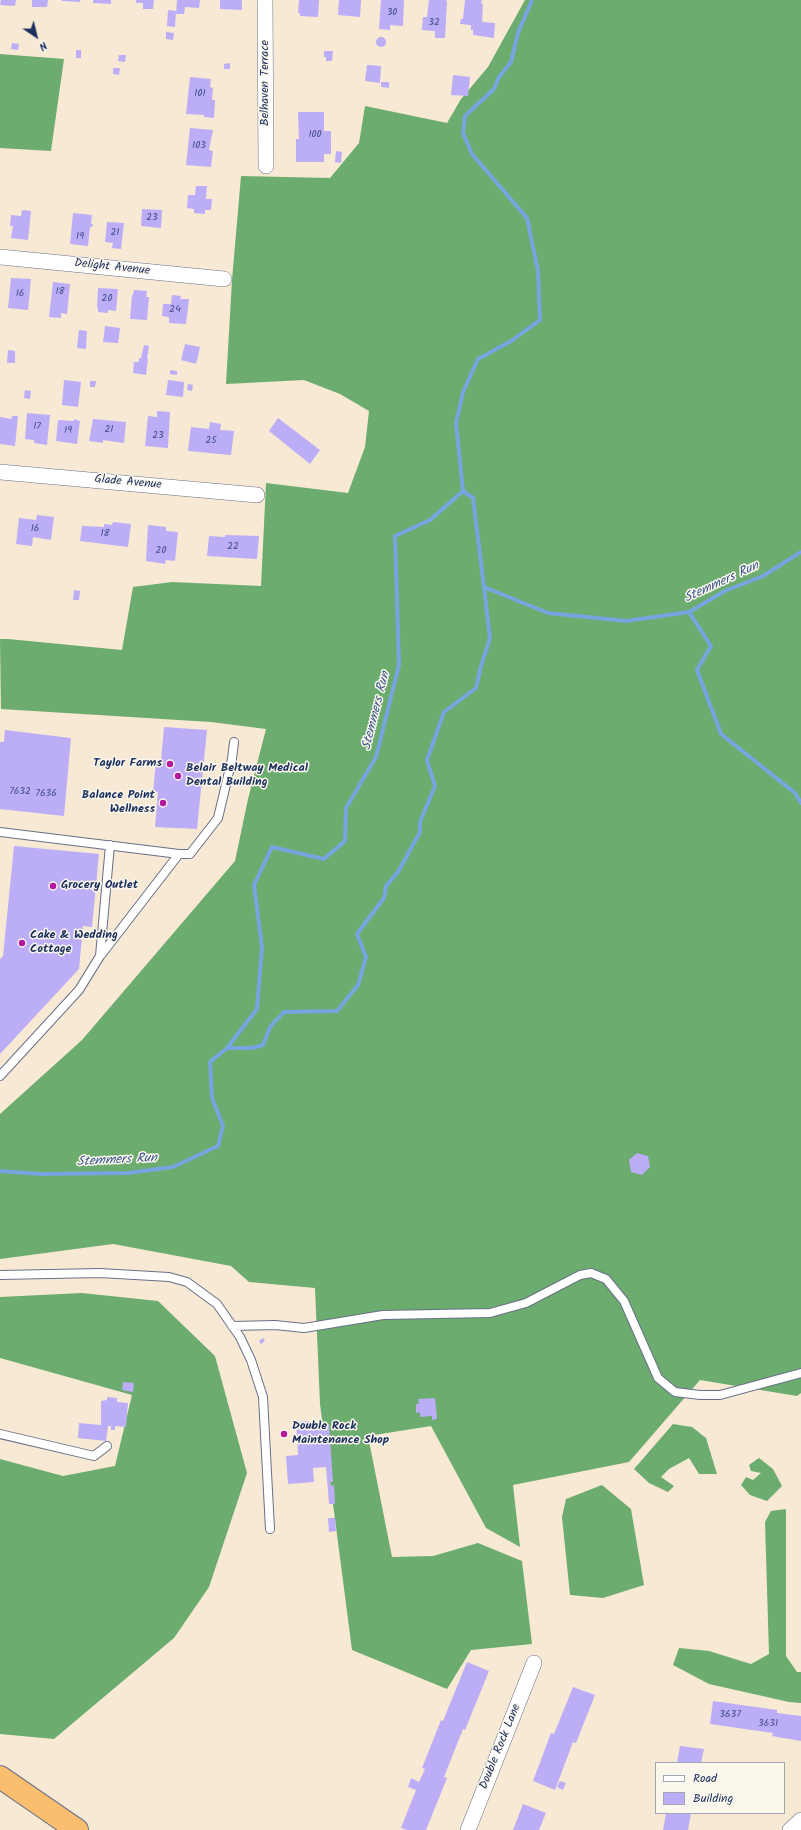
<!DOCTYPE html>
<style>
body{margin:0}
#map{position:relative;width:801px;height:1830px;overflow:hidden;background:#f8e9d5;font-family:Kalam,sans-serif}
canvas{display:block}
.legend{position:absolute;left:655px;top:1762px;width:130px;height:52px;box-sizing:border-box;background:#fbf7ec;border:1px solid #a1a7b3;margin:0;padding:5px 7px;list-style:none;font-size:12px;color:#1b2f5e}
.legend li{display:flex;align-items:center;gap:8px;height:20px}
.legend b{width:20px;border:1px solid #a1a7b3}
.north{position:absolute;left:16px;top:16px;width:40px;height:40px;-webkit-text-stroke:3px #fbf7ec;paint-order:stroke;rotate:145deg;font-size:11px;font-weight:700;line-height:16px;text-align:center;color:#1b2f5e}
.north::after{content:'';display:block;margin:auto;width:14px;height:18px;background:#1b2f5e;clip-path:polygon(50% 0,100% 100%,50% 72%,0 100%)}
</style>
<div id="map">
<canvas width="801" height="1830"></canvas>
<ul class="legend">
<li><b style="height:5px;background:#fff"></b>Road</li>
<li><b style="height:11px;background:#bbadf6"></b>Building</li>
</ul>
<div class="north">N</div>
</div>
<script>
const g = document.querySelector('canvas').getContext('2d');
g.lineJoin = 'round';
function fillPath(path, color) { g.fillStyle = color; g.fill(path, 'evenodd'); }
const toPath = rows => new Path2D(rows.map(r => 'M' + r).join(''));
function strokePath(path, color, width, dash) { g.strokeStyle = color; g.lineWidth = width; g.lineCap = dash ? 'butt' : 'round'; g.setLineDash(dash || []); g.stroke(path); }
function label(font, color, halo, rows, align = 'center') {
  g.font = font + ' Kalam,sans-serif'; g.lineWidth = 3; g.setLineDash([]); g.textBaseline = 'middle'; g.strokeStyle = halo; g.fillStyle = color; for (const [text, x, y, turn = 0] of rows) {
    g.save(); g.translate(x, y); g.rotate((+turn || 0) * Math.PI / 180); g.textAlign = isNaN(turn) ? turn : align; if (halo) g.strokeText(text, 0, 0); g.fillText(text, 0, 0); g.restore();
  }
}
fillPath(toPath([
 [525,0,801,0,801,1393,797,1396,700,1380,629,1462,513,1485,520,1547,486,1528,431,1426,368,1436,392,1557,433,1556,478,1543,522,1561,532,1644,471,1650,447,1689,352,1650,320,1404,315,1288,249,1282,231,1266,113,1244,0,1259,0,1114,82,1040,235,861,248,799,266,729,211,722,1,709,0,639,8,639,122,650,133,587,172,582,261,586,266,483,348,493,365,447,369,411,340,394,304,380,226,384,232,280,241,176,330,178,359,143,365,106,447,123,461,99,488,67],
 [0,54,64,59,51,151,0,148],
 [82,1293,158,1301,215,1356,247,1473,209,1587,174,1638,54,1739,0,1734,0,1459,63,1476,115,1466,132,1395,0,1358,0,1297],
 [673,1424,692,1427,706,1438,717,1474,699,1474,689,1458,669,1469,661,1477,674,1486,668,1492,649,1483,634,1469],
 [759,1458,773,1469,782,1486,767,1501,750,1495,741,1485,746,1477,753,1480,761,1473,751,1471,749,1465],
 [602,1485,631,1509,644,1585,603,1598,570,1595,562,1517,566,1499],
 [786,1509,786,1656,797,1672,801,1672,801,1703,789,1702,709,1684,673,1665,679,1648,709,1651,751,1664,769,1654,765,1522,771,1511]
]), '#6cac6e');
strokePath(toPath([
 [463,491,456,423,463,392,478,359,511,341,540,320,538,271,527,218,472,154,463,133,465,116,494,89,499,77,511,62,518,33,532,0],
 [463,491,473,498,484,587,548,613,626,621,689,612,725,591,763,576,801,552],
 [689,612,711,646,697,670,721,734,795,793,801,803],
 [227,1048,252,1048,263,1045,270,1027,284,1012,337,1011,358,985,366,957,357,934,384,898,386,886,398,872,420,832,420,822,435,786,427,760,444,712,476,688,481,666,490,638,484,587],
 [0,1171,40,1174,128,1173,173,1167,218,1146,223,1126,212,1098,210,1062,227,1048,257,1009,262,947,254,885,272,847,324,859,345,841,346,808,376,757,399,665,395,536,430,520,463,491]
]), '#76a6e0', 4);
fillPath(toPath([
 [1,0,16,0,15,6,0,5],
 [32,0,48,0,47,7,32,7],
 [62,0,80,0,80,2,62,1],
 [93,0,111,0,111,4,93,3],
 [136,0,154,0,153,9,143,9,143,3,136,3],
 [177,0,200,0,199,8,185,7,184,14,176,14],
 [220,0,242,0,242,10,220,9],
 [299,0,319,0,318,17,300,16,300,13,298,13],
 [339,0,361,0,360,17,338,15],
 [381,0,404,0,403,26,390,25,390,30,379,29],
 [429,0,446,0,447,2,445,38,435,38,435,31,422,30,423,17,427,17],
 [465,0,482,0,481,4,483,4,482,22,495,23,494,38,473,35,473,30,471,30,471,25,460,24,461,19,463,19],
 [168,10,176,11,175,27,167,26],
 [166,32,174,33,173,40,166,39],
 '376 42a5 5 0 1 1 10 0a5 5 0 1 1-10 0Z',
 [12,43,19,44,18,50,11,49],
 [76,50,81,50,81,58,76,58],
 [324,51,333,51,332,61,326,61,326,57,324,57],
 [119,55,126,55,125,62,118,61],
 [230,63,230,69,224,69,224,64],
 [367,65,381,66,380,83,365,81],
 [113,68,120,68,119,75,113,74],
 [453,75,470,77,468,96,451,95],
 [190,77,211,79,210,87,213,88,212,100,215,100,214,118,204,117,204,115,186,114],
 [381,82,389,82,389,88,381,87],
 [298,112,324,112,324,131,331,131,331,154,324,154,324,162,296,162,296,139,299,139],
 [190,128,213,130,209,150,213,151,211,167,186,165],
 [336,151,342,152,341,163,335,162],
 [196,186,207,186,206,199,212,199,211,210,205,210,205,214,194,213,194,209,187,208,188,195,195,195],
 [142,209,162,210,161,228,141,226],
 [22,210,31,211,28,240,11,238,13,226,10,226,11,215,21,216],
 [73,213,92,215,91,224,93,224,92,227,90,227,88,246,70,244],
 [107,222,124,223,121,249,112,248,113,243,105,242],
 [11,278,31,279,28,310,8,308],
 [53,282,70,284,67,314,61,313,61,318,49,317],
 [98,288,118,289,116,311,108,310,108,313,98,312,98,309,97,308],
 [134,290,147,291,146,297,149,297,147,320,130,319,132,295,133,295],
 [172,295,181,296,180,300,181,299,189,299,186,324,169,323,169,317,162,316,163,304,171,304],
 [105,326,120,328,118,343,103,342],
 [79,330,87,331,86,349,77,348],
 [185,344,200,347,196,364,181,360],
 [144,345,149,346,147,359,141,358],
 [8,350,15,351,15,363,7,363],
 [139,358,148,359,146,375,133,373,134,362,139,362],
 [170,370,177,371,177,375,170,374],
 [64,380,81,382,78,407,62,405],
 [168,380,184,382,183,397,166,395],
 [90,381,96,381,95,387,90,387],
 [188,384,193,385,192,391,187,390],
 [25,390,31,391,30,399,24,398],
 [157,411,170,412,168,448,145,446,148,416,157,417],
 [27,413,50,415,47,445,34,443,34,440,25,439],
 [12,416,18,416,15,446,0,444,0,417,12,419],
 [278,418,320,450,310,464,269,431],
 [74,419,80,421,77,444,56,441,58,420,74,421],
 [93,419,126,422,124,443,103,440,103,443,89,441],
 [210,422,221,424,220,430,234,431,231,455,188,451,191,427,209,429],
 [37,515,54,517,51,540,33,537,32,546,16,544,19,518,36,520],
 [113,522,131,524,128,547,80,541,82,526,104,527,104,524,112,525],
 [148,525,166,527,166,531,178,532,175,561,166,560,165,564,146,561],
 [225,535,259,536,257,559,207,556,209,536,225,537],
 [74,590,80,591,79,600,73,600],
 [164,727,207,730,197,829,155,827,158,792,153,793,156,760,161,761],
 [5,730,71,738,64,816,0,809,0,742,4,742],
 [14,846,99,854,92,927,83,926,79,969,0,1054,0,959,3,956],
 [637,1153,648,1156,650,1167,642,1175,631,1172,629,1160],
 [263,1338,265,1341,261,1344,259,1341],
 [123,1382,134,1383,133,1392,122,1390],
 [107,1397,117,1398,117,1402,128,1403,126,1427,115,1426,115,1430,111,1430,111,1426,108,1426,106,1441,78,1438,79,1423,101,1425,101,1401,107,1400],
 [435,1398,437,1419,432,1420,432,1416,420,1417,420,1412,416,1413,416,1404,419,1404,418,1399],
 [309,1421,310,1429,323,1428,322,1424,329,1424,333,1482,330,1482,330,1486,334,1485,335,1504,329,1504,326,1467,313,1468,314,1482,288,1484,286,1456,298,1455,296,1422],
 [328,1518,335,1518,336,1531,329,1532],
 [467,1662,489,1671,465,1730,463,1729,444,1777,447,1778,426,1830,407,1830,401,1828,416,1790,408,1787,411,1778,419,1782,425,1769,422,1768,441,1720,443,1721],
 [573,1687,595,1695,576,1743,573,1742,555,1790,533,1781,551,1733,554,1734],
 [713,1701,777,1710,777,1713,801,1716,801,1741,772,1736,773,1733,710,1724],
 [680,1746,704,1749,701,1763,677,1763],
 [560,1781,566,1783,563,1790,557,1787],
 [523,1804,546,1813,539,1830,513,1830],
 [666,1813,691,1813,688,1830,663,1830]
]), '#bbadf6');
const lane = toPath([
 [0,832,179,854],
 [101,955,179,854,190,854,218,818,232,759,234,742],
 [0,1076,79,990,100,956,110,845],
 [0,1275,100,1273,169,1277,187,1282,217,1304,240,1337,251,1360,263,1397,270,1529],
 [232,1326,275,1325,304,1328,383,1315,490,1313,526,1303,580,1275,591,1273,606,1279,624,1301,658,1378,675,1392,700,1395,720,1395,801,1373],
 [0,1434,94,1456,107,1446]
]);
const street = toPath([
 [265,0,266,166],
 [0,257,224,279],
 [0,472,257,495],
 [468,1830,534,1663],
 [790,1830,801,1820]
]);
const highway = toPath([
 [0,1777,77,1830]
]);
strokePath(lane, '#687088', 10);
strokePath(street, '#687088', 16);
strokePath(highway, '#687088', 24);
strokePath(lane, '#fff', 8);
strokePath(street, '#fff', 15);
strokePath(highway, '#fabe6e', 22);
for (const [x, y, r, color] of [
 [170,764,4,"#b5179e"],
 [178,776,4,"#b5179e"],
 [163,803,4,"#b5179e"],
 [53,886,4,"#b5179e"],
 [22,943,4,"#b5179e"],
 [284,1434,4,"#b5179e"]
]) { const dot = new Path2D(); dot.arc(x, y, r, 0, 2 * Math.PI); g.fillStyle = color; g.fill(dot); strokePath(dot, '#fbf7ec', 1.5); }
label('10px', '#434e84', null, [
 ["30",392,13],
 ["32",434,23],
 ["101",200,94],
 ["100",315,135],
 ["103",199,146],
 ["23",152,218],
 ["21",115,233],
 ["19",80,237],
 ["18",60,292],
 ["16",20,294],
 ["20",107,299],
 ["24",175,310],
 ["17",37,427],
 ["21",109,430],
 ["19",68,431],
 ["23",158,436],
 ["25",211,441],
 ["16",35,529],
 ["18",105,534],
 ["22",233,547],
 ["20",161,551],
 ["7632",20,792],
 ["7636",46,794],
 ["3637",730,1715],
 ["3631",768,1724]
]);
label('12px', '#1b2f5e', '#fbf7ec', [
 ["Belhaven Terrace",266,83,-90],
 ["Delight Avenue",112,268,6],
 ["Glade Avenue",128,483,5],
 ["Double Rock Lane",501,1747,-68]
]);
label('bold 12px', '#1b2f5e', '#fbf7ec', [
 ["Taylor Farms",162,764,"right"],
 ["Belair Beltway Medical",186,769],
 ["Dental Building",186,783],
 ["Balance Point",155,796,"right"],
 ["Wellness",155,810,"right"],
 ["Grocery Outlet",61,886],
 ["Cake & Wedding",30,936],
 ["Cottage",30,950],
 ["Double Rock",292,1427],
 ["Maintenance Shop",292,1441]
], 'left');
label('italic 13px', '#3b598c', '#fbf7ec', [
 ["Stemmers Run",722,583,-25],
 ["Stemmers Run",377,711,-76],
 ["Stemmers Run",117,1161,-3]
]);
</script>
